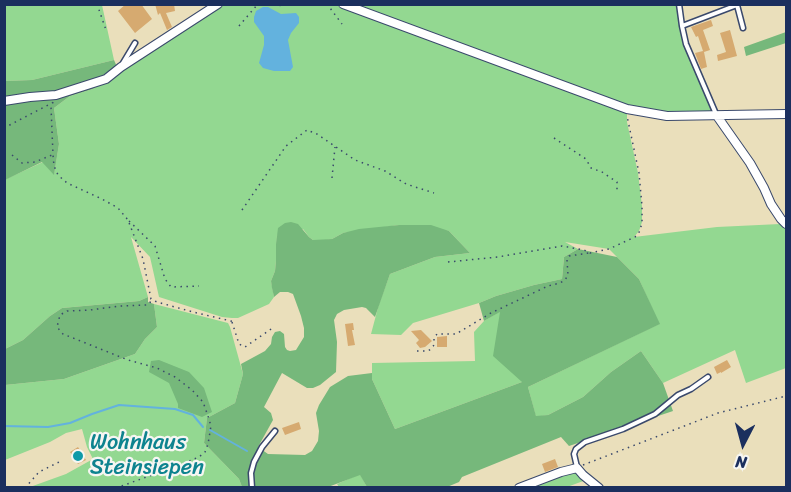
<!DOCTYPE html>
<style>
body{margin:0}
#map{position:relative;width:791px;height:492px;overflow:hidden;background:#eadfbb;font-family:Sriracha,sans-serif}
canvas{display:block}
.frame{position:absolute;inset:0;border:6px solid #1b2f5e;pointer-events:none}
.north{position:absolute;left:713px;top:414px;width:60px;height:60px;-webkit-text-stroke:4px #f6f6f2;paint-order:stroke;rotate:186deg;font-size:16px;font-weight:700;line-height:24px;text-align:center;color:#1b2f5e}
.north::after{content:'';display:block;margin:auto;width:21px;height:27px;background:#1b2f5e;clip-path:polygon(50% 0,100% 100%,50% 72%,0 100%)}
</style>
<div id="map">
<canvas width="791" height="492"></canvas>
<div class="frame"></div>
<div class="north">N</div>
</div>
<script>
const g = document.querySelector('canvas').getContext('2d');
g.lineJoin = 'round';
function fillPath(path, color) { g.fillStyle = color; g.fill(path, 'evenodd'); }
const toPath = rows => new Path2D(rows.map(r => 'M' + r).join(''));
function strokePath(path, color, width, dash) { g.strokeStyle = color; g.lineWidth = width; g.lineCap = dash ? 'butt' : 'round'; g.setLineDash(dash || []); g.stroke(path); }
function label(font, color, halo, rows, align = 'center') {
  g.font = font + ' Sriracha,sans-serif'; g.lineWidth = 4.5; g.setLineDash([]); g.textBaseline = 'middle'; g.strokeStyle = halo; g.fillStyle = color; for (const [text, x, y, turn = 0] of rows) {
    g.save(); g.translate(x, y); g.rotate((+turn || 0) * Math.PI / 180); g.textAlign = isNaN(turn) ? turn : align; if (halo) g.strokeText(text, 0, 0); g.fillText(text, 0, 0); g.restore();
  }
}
fillPath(toPath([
 [5,5,102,5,114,60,32,80,5,81],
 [214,5,677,5,683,40,697,76,715,114,667,116,627,110,627,122,638,173,642,206,642,222,639,231,634,237,717,227,780,224,782,221,786,225,786,368,746,383,735,350,663,383,641,351,611,372,583,397,548,415,536,417,528,387,659,324,639,279,609,249,565,242,578,249,564,257,562,279,534,285,496,296,479,303,413,323,401,335,371,334,379,304,390,274,435,257,470,253,449,231,399,225,343,233,332,239,326,240,313,240,309,237,303,229,277,235,276,261,275,271,271,281,274,297,269,304,238,318,232,318,222,317,159,297,150,257,131,237,148,297,139,301,62,308,50,316,23,340,5,349,4,180,43,162,54,174,59,144,54,108,70,96,93,89,118,69],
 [154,304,228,323,230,327,243,374,235,403,207,418,204,443,239,479,242,487,30,487,66,474,93,459,87,447,82,429,66,433,50,442,5,460,5,385,64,379,135,354,145,339,157,327],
 [501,311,522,382,395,429,372,379,372,363,475,361,474,332,484,321],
 [577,469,586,480,567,487,520,488],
 [360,474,367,487,339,487,337,484]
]), '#93d891');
fillPath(toPath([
 [786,32,786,43,746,56,744,47],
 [114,60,118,69,93,89,70,96,54,108,59,144,54,175,42,162,5,180,5,81,32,80],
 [291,222,298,224,309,237,313,240,332,239,343,233,359,229,399,225,431,225,449,231,470,253,435,257,390,274,375,317,366,308,362,307,344,310,337,314,334,320,337,342,336,372,320,385,313,388,307,388,282,373,264,407,271,413,273,420,258,447,268,454,305,455,312,451,318,441,319,431,316,413,319,405,330,387,348,376,372,373,372,379,395,429,522,382,493,356,500,312,484,321,479,303,496,296,534,285,562,279,564,257,578,249,617,257,639,279,660,324,528,387,536,416,548,415,583,397,611,372,641,351,663,383,673,411,569,446,561,437,462,477,459,482,447,487,367,487,360,475,328,487,242,487,239,479,204,443,207,418,235,403,243,374,241,364,265,351,271,344,272,337,275,332,280,331,284,334,285,347,287,350,290,351,296,350,304,337,304,328,301,316,293,294,288,292,280,292,274,297,272,288,271,281,275,271,276,261,276,244,278,228,285,223],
 [148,297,148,302,154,304,157,327,145,339,135,354,64,379,5,385,5,349,23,340,50,316,62,308,139,301],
 [159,360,189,372,204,388,212,412,202,417,178,408,178,404,169,383,149,372,151,361]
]), '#76b87b');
fillPath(toPath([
 [263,7,268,7,281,14,296,13,299,17,299,23,291,33,288,40,293,67,290,71,274,71,263,68,259,63,264,45,264,36,254,22,254,17,256,11]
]), '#63b2de');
strokePath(toPath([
 [4,426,48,427,70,423,92,414,119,405,175,409,193,415,203,427],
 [210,430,247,451]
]), '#63b2de', 2);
fillPath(toPath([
 [126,4,141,4,152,19,135,33,118,11],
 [155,4,174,4,175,11,166,13,172,27,167,30,160,13,158,15],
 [711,20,713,26,703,30,710,50,704,52,707,67,701,69,695,53,703,51,698,36,696,37,691,27],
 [730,30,737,56,718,61,717,55,726,52,720,33],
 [353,323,354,330,352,330,355,345,348,346,345,324],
 [421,330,432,341,425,347,420,348,416,343,419,340,411,331],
 [447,336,447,347,437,347,437,337],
 [727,360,731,367,721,373,721,372,717,374,714,367],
 [299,422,301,429,285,435,282,428],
 [78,447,86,460,78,464,70,452],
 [555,459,558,467,545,472,542,464]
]), '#d6aa70');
const lane = toPath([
 [679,4,682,26,686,44,716,114],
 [682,26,737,5,743,28],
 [123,63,135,43],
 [577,467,574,454,576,449,585,442,623,429,655,414,678,395,691,389,708,377],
 [252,488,251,473,254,462,262,447,275,431]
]);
const street = toPath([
 [343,4,627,109,667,116,786,114],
 [4,101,30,97,56,95,106,79,121,67,218,4],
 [717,116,750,163,764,188,771,204,781,219,786,224],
 [519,488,561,472,577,468,583,475,599,488]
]);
strokePath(lane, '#3a496c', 7);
strokePath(street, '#3a496c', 10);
strokePath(toPath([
 [97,4,106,30],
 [274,4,278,6,285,4],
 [327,4,342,24],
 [239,26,257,5,260,4],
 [53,102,51,107,53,155,54,166,58,175,67,183,102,199,118,208,128,220,143,259,151,299,157,302,193,312,235,322],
 [4,128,52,103],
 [554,138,586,159,591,168,602,172,617,182,617,193],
 [12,155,22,163,35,162,52,155],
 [332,178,335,147],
 [242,210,286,146,307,130,317,134,355,160,385,171,406,184,434,193],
 [129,221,155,246,165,279,171,287,199,286],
 [448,262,498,257,562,246,584,250,590,253,609,249,635,237,640,231,642,222,642,206,639,173,627,116],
 [232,322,239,344,245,347,274,327],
 [417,351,428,351,431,349,434,345,434,338,437,334,456,334,491,313,548,286,560,283,565,280,568,275,567,260,569,256,589,253],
 [583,465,718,413,786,396],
 [25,488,39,472,61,461],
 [116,488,166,470,199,457,205,452,208,444,211,426,208,416,203,402,192,390,175,377,157,368,128,360,63,334,57,327,60,315,67,311,90,310,120,306,147,305,150,303,151,299]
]), '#3a496c', 1.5, [1.5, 4.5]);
strokePath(lane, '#fff', 4);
strokePath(street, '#fff', 8);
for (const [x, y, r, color] of [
 [78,456,6,"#0f9aa8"]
]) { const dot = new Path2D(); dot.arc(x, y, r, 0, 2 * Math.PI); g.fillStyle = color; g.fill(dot); strokePath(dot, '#f6f6f2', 2); }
label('22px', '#0d838f', '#f6f6f2', [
 ["Wohnhaus",90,443],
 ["Steinsiepen",90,468]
], 'left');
</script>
